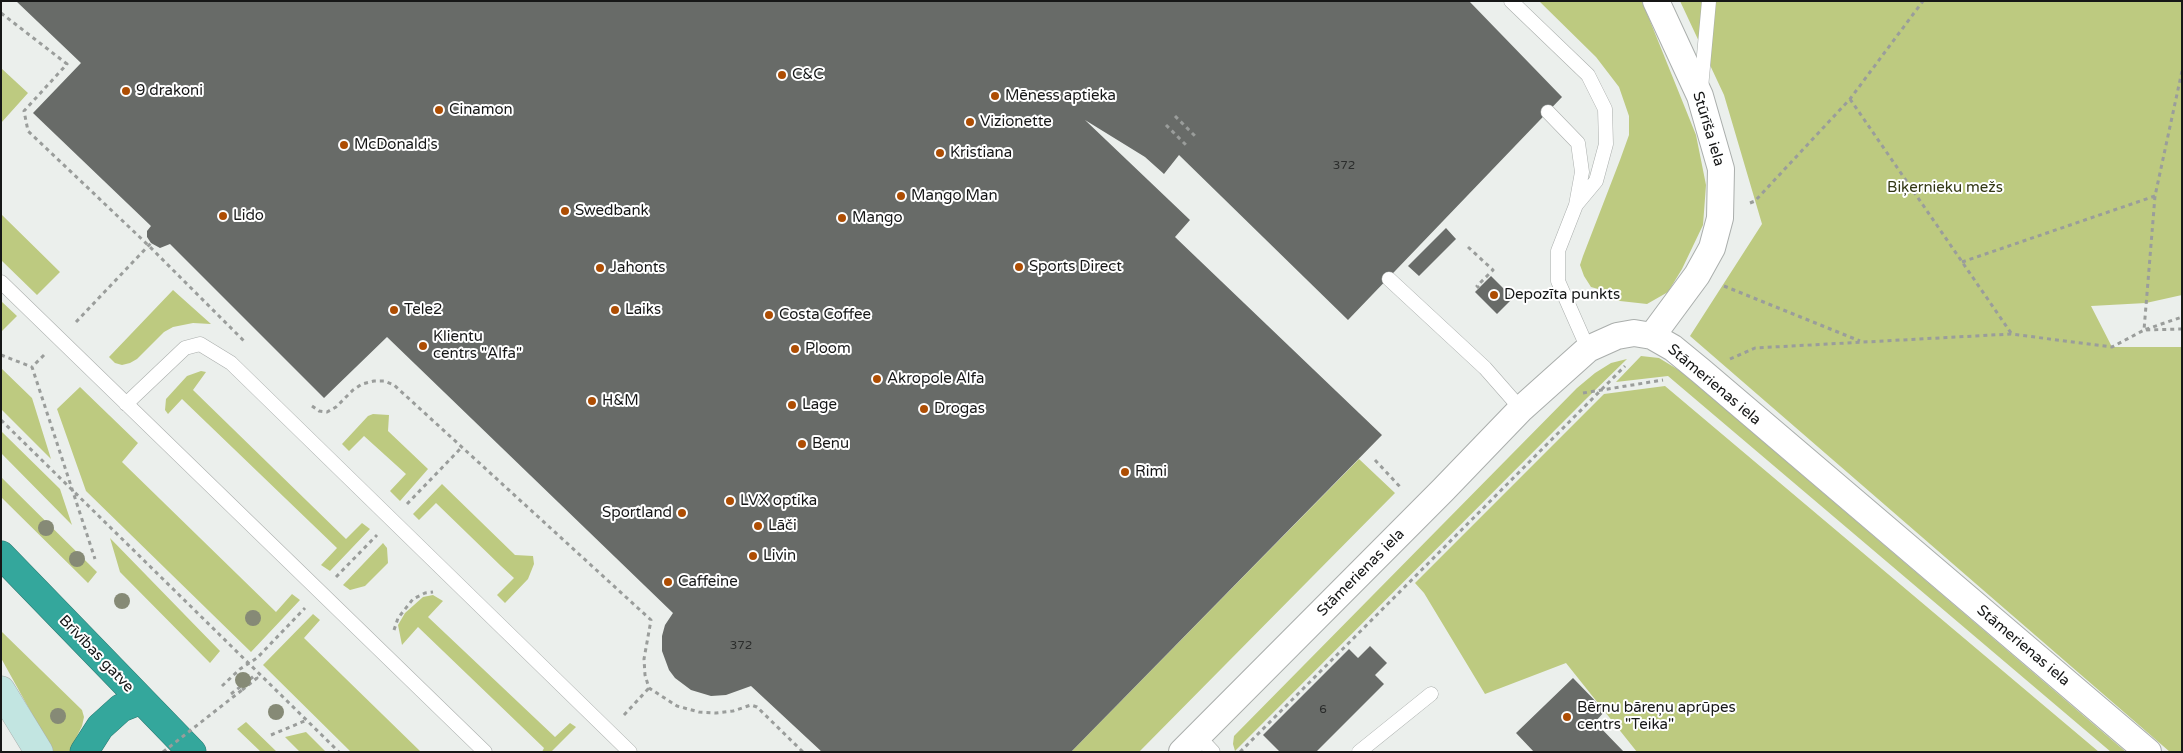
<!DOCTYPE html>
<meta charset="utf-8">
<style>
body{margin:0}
#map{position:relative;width:2183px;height:753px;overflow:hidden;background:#ebefec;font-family:"Varela Round",sans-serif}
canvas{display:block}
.frame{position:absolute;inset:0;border:2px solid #161717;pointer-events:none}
</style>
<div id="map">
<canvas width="2183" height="753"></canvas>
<div class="frame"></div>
</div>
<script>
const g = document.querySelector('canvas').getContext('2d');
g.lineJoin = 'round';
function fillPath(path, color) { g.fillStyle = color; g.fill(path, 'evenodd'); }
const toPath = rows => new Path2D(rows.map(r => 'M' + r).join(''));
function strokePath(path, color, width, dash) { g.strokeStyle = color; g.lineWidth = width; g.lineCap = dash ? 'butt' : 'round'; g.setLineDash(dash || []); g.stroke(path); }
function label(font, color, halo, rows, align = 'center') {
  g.font = font + ' "Varela Round",sans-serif'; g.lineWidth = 4; g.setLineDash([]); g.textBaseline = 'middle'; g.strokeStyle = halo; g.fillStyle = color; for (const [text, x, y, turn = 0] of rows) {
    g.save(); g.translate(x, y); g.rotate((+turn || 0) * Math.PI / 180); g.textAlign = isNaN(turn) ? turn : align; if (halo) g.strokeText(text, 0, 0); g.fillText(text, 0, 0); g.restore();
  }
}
fillPath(toPath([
 [1539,1,1642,1,1696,135,1706,185,1703,225,1682,269,1668,292,1647,304,1611,300,1612,293,1591,287,1584,276,1580,265,1583,256,1620,160,1629,135,1629,116,1619,87,1596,57],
 [1680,1,2182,1,2182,295,2146,303,2091,306,2112,347,2182,347,2182,752,2170,752,1690,336,1762,224,1724,95],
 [1,68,28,93,1,123],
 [1,214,60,272,37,295,1,260],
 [173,290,211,324,193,323,173,327,164,332,137,359,130,363,122,365,115,363,109,357],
 [1,301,17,316,1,332],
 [1641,356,1659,358,1682,372,2126,752,2111,752,1668,376,1616,382],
 [1627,359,1585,400,1235,751,1233,744,1234,736,1577,388,1595,373,1611,363],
 [1,368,32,398,51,459,1,409],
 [201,371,206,372,193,390,346,539,362,523,370,529,330,571,321,565,337,548,182,399,168,414,165,410,166,399,187,376],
 [1665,386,2099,752,1637,752,1566,663,1485,694,1424,593,1415,583,1604,394],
 [80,387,138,443,122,462,276,612,292,594,300,600,251,652,86,491,57,409],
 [373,414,389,415,388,431,428,469,400,501,390,491,406,474,364,436,349,451,342,444,368,416],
 [1,431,60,489,72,525,1,453],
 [1359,459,1395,493,1139,752,1071,752],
 [1,477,97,572,88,583,1,497],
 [442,484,515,555,533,556,534,564,528,579,505,603,497,595,514,578,501,566,436,503,419,520,413,514],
 [110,538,220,651,210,663,120,572],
 [383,543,387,548,388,563,365,586,350,590,343,585],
 [433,595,443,601,428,617,555,737,570,723,576,727,551,752,542,752,544,748,418,627,402,645,398,625,405,613,423,597],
 [313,614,320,620,304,638,421,752,351,752,263,665],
 [1,631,82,710,84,717,82,726,69,752,53,752,1,658],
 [246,722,277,752,261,752,237,729],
 [306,732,326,752,300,752,285,737]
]), '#bdca80');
fillPath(toPath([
 [16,1,1469,1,1562,97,1348,320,1179,155,1164,174,1145,157,1085,120,1190,220,1175,237,1382,435,1071,752,822,752,751,686,726,695,711,696,691,690,675,678,669,670,662,651,662,636,665,625,673,613,387,337,324,398,170,244,160,248,151,243,147,237,147,231,151,226,33,113,81,63],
 [1446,228,1456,239,1419,276,1408,266],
 [1491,276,1513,298,1497,314,1475,292],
 [1370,646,1387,663,1375,675,1384,684,1316,752,1280,752,1263,735,1349,649,1358,658],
 [1573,678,1605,711,1595,722,1624,752,1534,752,1516,733]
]), '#686b68');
const lane = toPath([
 [1511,1,1588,75,1605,109,1606,144,1596,181,1576,205],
 [1701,88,1709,1],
 [1548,112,1578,143,1582,172,1576,205,1558,251,1558,281,1588,349],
 [1389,279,1485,368,1521,409],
 [1,282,485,752],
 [126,404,185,348,200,344,231,363,630,752],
 [1198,736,1213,752],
 [1359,752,1431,694]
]);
const street = toPath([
 [1652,336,1697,275,1712,248,1720,218,1721,169,1700,96,1656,1],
 [1182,752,1443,490,1521,409,1588,349,1617,336,1634,333,1652,336,1673,348,1701,371,2148,752]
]);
const secondary = toPath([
 [1,690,39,752]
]);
const highway = toPath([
 [1,555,192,752],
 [84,752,100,727,121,708,141,700]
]);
strokePath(lane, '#aaaeac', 15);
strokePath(street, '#aaaeac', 28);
strokePath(secondary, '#aaaeac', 29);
strokePath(highway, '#2a756d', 29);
strokePath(toPath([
 [1,13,67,64,24,111,28,131,148,245,244,341],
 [2182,71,2155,196,2144,330,2182,317],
 [1850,99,2011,333],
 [1175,116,1196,137],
 [1166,125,1188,147],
 [1750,203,1755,201,1850,99,1923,1],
 [1468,247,1493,270,1477,286,1479,288],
 [1962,262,2155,196],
 [1724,286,1860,341],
 [76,322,151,243],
 [1,355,32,367],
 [44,355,32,367,95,559],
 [1730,359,1755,348,2011,334,2112,347,2144,330,2182,329],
 [1583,393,1663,380],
 [312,406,319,411,327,412,336,407,353,390,362,384,374,381,384,381,394,385,651,620,644,659,645,675,649,688,677,706,699,712,716,713,733,711,751,705,757,707,803,752],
 [1,420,339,752],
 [1375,460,1402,489],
 [407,504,462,447],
 [336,577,377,535],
 [394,630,398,618,413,599,425,593,433,592],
 [222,686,240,669,257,658,305,608],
 [231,694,254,676,257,678,242,690],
 [624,715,649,688],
 [271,735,307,720],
 [1240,752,1625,366]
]), '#9a9d9b', 3, [4, 4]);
strokePath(lane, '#fff', 14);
strokePath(street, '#fff', 26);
strokePath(secondary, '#c2e5e1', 28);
strokePath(highway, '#34a79c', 28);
strokePath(toPath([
 [163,752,242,690]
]), '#9a9d9b', 3, [4, 4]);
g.fillStyle = '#868a76';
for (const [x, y] of [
 [46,528],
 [77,559],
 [122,601],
 [253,618],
 [243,680],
 [276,712],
 [58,716]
]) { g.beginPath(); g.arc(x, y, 8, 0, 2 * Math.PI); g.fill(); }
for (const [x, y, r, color] of [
 [782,75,5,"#ad4d03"],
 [126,91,5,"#ad4d03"],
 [995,96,5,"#ad4d03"],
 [439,110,5,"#ad4d03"],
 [970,122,5,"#ad4d03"],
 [344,145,5,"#ad4d03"],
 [940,153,5,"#ad4d03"],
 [901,196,5,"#ad4d03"],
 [565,211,5,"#ad4d03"],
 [223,216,5,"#ad4d03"],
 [842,218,5,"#ad4d03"],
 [1019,267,5,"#ad4d03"],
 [600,268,5,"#ad4d03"],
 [1494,295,5,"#ad4d03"],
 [394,310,5,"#ad4d03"],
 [615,310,5,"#ad4d03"],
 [769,315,5,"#ad4d03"],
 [423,346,5,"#ad4d03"],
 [795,349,5,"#ad4d03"],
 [877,379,5,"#ad4d03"],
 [592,401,5,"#ad4d03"],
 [792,405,5,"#ad4d03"],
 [924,409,5,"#ad4d03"],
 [802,444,5,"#ad4d03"],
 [1125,472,5,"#ad4d03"],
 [730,501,5,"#ad4d03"],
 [682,513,5,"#ad4d03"],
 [758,526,5,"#ad4d03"],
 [753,556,5,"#ad4d03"],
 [668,582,5,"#ad4d03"],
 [1567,717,5,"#ad4d03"]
]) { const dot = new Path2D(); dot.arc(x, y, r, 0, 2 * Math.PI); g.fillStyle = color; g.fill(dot); strokePath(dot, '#fff', 2); }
label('12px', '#2a2c2b', null, [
 ["372",1344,166],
 ["372",741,646],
 ["6",1323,710]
]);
label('15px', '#161717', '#fff', [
 ["C&C",792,75],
 ["9 drakoni",136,91],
 ["Mēness aptieka",1005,96],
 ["Cinamon",449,110],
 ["Vizionette",980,122],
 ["McDonald's",354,145],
 ["Kristiana",950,153],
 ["Mango Man",911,196],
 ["Swedbank",575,211],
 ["Lido",233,216],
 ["Mango",852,218],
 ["Sports Direct",1029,267],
 ["Jahonts",610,268],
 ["Depozīta punkts",1504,295],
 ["Tele2",404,310],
 ["Laiks",625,310],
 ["Costa Coffee",779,315],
 ["Klientu",433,337],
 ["centrs \"Alfa\"",433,354],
 ["Ploom",805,349],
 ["Akropole Alfa",887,379],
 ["H&M",602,401],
 ["Lage",802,405],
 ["Drogas",934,409],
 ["Benu",812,444],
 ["Rimi",1135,472],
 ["LVX optika",740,501],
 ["Sportland",672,513,"right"],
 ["Lāči",768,526],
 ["Livin",763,556],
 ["Caffeine",678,582],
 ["Bērnu bāreņu aprūpes",1577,708],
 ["centrs \"Teika\"",1577,725]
], 'left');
label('15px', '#161717', '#fff', [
 ["Stūrīša iela",1708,129,73],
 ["Stāmerienas iela",1714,385,40],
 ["Stāmerienas iela",1361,573,-45],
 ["Stāmerienas iela",2023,646,40],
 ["Brīvības gatve",96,654,46]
]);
label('15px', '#333815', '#fff', [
 ["Biķernieku mežs",1945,188]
]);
</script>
